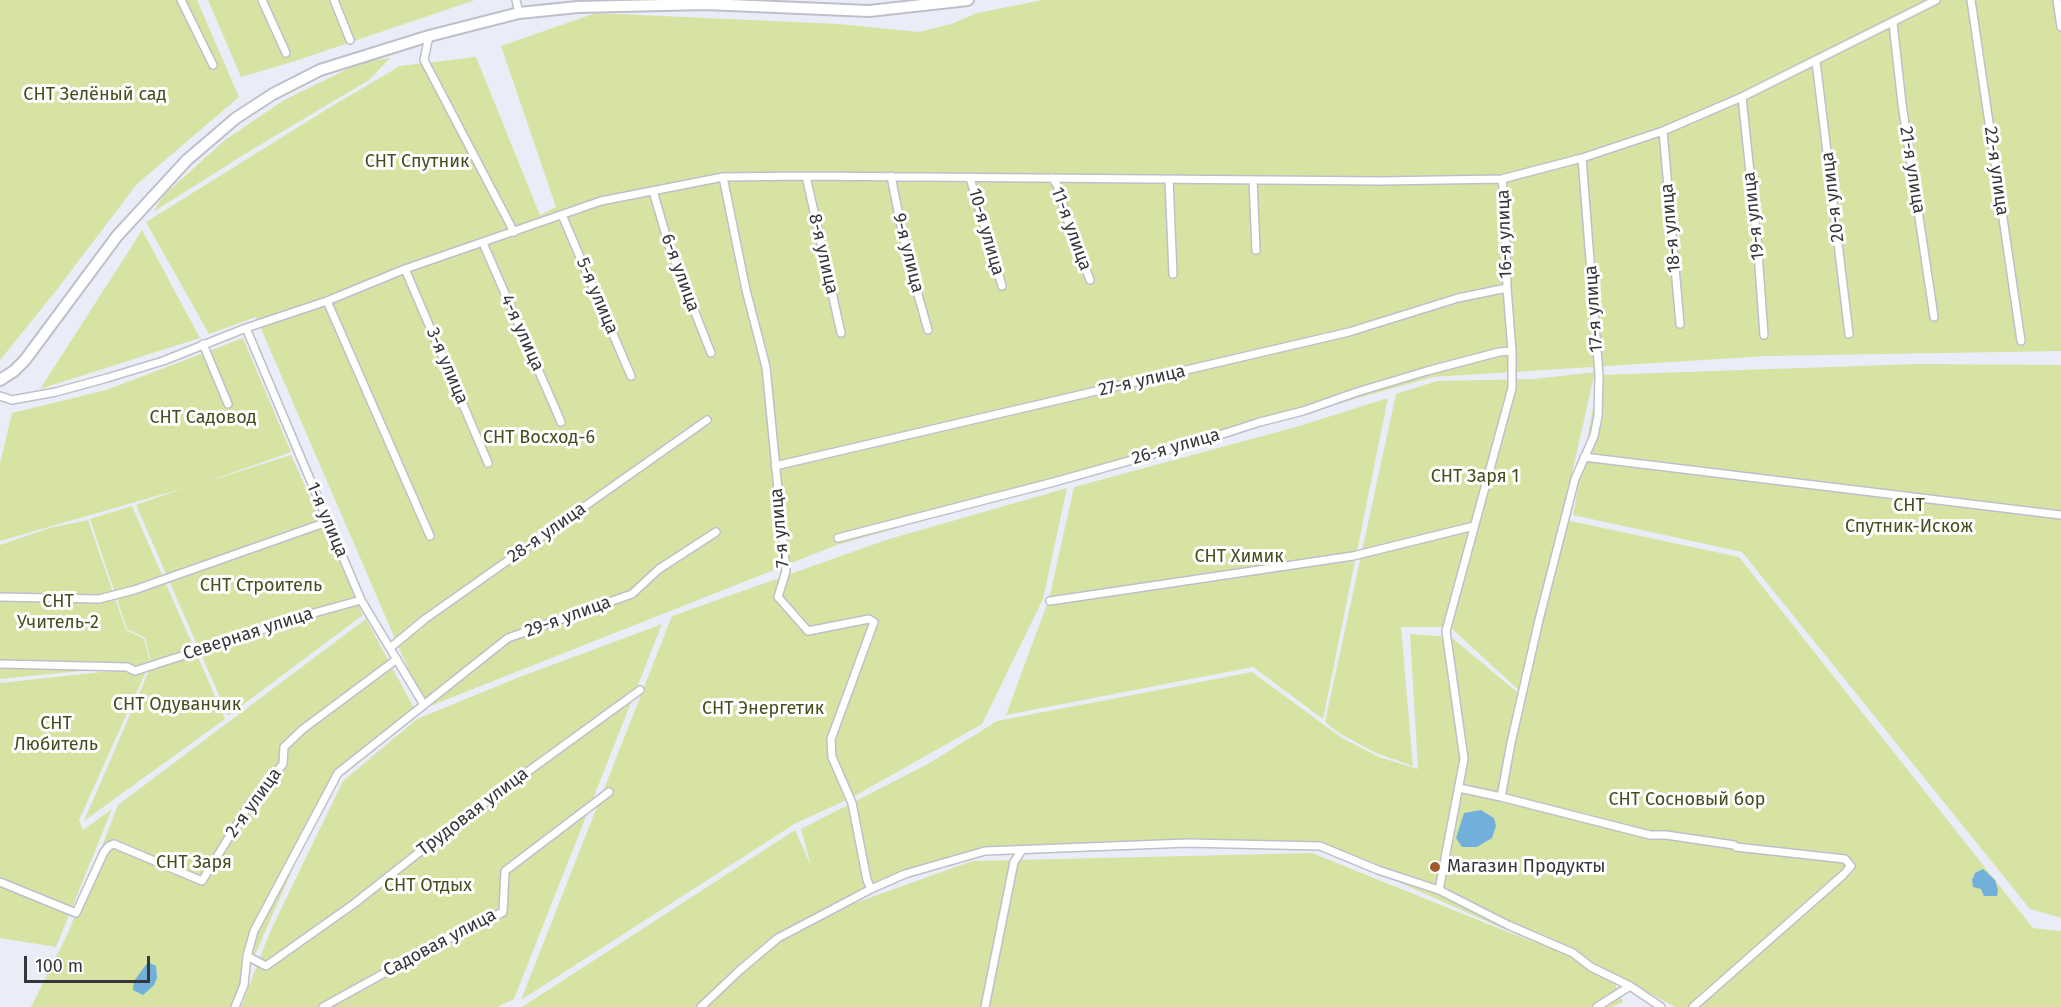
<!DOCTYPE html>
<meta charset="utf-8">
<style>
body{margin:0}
#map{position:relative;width:2061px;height:1007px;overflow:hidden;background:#eaedf8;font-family:"Fira Sans",sans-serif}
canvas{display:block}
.scale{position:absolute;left:24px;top:956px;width:126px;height:27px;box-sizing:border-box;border:3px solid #36373b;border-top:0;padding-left:8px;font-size:18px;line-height:21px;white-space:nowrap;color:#36373b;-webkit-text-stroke:4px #fff;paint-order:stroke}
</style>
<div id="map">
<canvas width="2061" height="1007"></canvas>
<div class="scale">100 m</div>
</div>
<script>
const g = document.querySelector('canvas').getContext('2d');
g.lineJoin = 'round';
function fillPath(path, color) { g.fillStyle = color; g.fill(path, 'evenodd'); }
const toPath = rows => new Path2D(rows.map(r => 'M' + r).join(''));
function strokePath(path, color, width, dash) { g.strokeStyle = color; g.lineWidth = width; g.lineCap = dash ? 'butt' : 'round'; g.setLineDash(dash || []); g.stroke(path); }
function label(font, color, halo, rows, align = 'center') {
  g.font = font + ' "Fira Sans",sans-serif'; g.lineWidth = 6; g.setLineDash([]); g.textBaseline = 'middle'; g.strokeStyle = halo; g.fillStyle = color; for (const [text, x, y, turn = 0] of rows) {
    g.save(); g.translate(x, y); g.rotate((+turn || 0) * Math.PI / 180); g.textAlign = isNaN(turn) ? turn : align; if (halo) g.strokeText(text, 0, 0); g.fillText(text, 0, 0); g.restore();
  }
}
fillPath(toPath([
 [0,0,197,0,239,97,137,184,55,292,0,360],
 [208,0,475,0,295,61,241,77],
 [1043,0,2061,0,2061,351,1767,356,1433,377,837,545,425,708,256,317,209,334,146,222,332,106,400,66,476,57,540,215,556,207,501,46,596,13,839,24,919,32,951,24,977,13],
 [390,58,369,80,253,149,153,212,164,195,225,140,284,100,362,62],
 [142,230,200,338,40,389,132,246],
 [243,338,291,452,206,482,291,455,363,615,228,716,136,505,184,488,0,541,0,464,12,413,106,390],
 [1915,364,2061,365,2061,918,2030,909,1742,552,1573,515,1599,375],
 [1595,372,1522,693,1450,627,1401,627,1413,766,1376,753,1339,733,1325,722,1396,394,1437,381,1534,379],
 [1388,398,1323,719,1253,667,1006,715,1049,599,1074,487,1296,427],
 [1067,488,1043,599,982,724,851,798,796,823,521,1000,672,616,886,540],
 [132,506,225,719,84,821,152,664,145,638,127,629,90,519],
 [88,520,126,630,144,639,151,664,0,679,0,545,50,528],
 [1566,520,1739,557,2033,928,2061,931,2061,1007,1675,1007,1646,991,1587,965,1614,981,1623,1002,1612,1007,522,1007,795,830,811,866,801,829,928,764,997,721,1252,672,1342,738,1379,757,1418,769,1410,634,1451,637,1523,697],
 [981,847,1322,848,1540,945,1312,853,972,861,830,912,829,908],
 [366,619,415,710,330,784,232,1007,31,1007,68,933,118,805],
 [662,624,514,999,497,1007,241,1007,269,934,343,781,417,719,517,678],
 [148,667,79,820,83,830,112,809,56,947,0,938,0,683]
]), '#d7e3a3');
fillPath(toPath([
 [1481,810,1494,818,1496,826,1492,838,1477,847,1462,847,1456,838,1464,813],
 [1983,869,1995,880,1998,890,1997,896,1984,896,1981,889,1973,887,1972,880,1975,873],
 [148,962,156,966,157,978,154,985,143,995,133,990,134,981]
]), '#72b0dc');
const street = toPath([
 [181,0,213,65],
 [262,0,286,53],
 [334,0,350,40],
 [516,0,519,13],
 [1971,0,2021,341],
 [2057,0,2061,27],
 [1893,23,1902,104,1934,317],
 [429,36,424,60,514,232],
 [1816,61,1849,334],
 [1742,97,1757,239,1764,335],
 [1663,131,1680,324],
 [806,176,841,333],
 [891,176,907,256,928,330],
 [723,177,746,290,766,367,786,571,778,597,808,631,869,619,874,622,831,739,832,757,852,803,867,880,871,889],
 [970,178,1002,286],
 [1052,178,1057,185,1068,222,1090,280],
 [1169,179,1173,274],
 [1253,180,1256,250],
 [653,191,670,249,711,353],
 [562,215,631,376],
 [483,243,561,422],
 [405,269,488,463],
 [327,301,430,536],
 [246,328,361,600,424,705],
 [203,344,228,404],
 [0,396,12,400,56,392,107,378,163,361,246,328,327,301,405,269,601,201,723,177,806,176,1381,181,1502,179,1582,158,1663,131,1742,97,1936,0],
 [1584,457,2061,515],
 [775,466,1349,332,1458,298,1507,288],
 [838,538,1054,482,1207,439,1260,422,1303,411,1357,392,1427,371,1499,352,1512,351],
 [0,597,99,599,134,590,327,522],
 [1050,601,1353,556,1474,526],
 [390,648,425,619,707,420],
 [0,664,127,667,135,671,314,613,361,600],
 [1459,788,1501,797,1511,743,1539,620,1575,479,1594,436,1598,416,1599,375,1582,158],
 [1501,797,1650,835,1666,835,1734,845,1736,847,1845,859,1851,866,1843,875,1693,1007],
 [0,882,76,913,104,852,109,846,114,844,202,881,250,803,283,764,284,747,303,729,397,659],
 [1439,890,1464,759,1446,631,1512,388,1512,351,1507,288,1505,206,1502,179],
 [247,956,266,966,355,903,446,831,640,690],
 [235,1007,244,985,247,956,254,931,338,773,508,638,632,594,659,569,716,532],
 [323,1007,424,951,503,912,505,871,609,792],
 [701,1007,740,970,778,938,871,889,905,874,985,851,1188,843,1320,846,1378,870,1439,890,1508,925,1573,953,1591,967,1630,986,1661,1007],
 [985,1007,1014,862,1022,850],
 [1597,1007,1630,986]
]);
const primary = toPath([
 [0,380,14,371,25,360,117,236,187,160,236,118,273,94,320,70,429,36,519,13,578,7,706,4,869,11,968,0]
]);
strokePath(street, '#bdc0cb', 10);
strokePath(primary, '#bdc0cb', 14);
strokePath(street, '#fff', 7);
strokePath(primary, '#fff', 10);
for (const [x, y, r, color] of [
 [1435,867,6,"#9f5a2d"]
]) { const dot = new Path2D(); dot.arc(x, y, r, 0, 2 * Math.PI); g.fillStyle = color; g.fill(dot); strokePath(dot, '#fff', 2); }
label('18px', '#474e1d', '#fff', [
 ["СНТ Зелёный сад",95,95],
 ["СНТ Спутник",417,162],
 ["СНТ Садовод",203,418],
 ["СНТ Восход-6",539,438],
 ["СНТ Заря 1",1475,477],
 ["СНТ",1909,506],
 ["Спутник-Искож",1909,527],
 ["СНТ Химик",1239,557],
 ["СНТ Строитель",261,586],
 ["СНТ",58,602],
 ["Учитель-2",58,623],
 ["СНТ Одуванчик",177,705],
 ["СНТ Энергетик",763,709],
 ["СНТ",56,724],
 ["Любитель",56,745],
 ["СНТ Сосновый бор",1687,800],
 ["СНТ Заря",194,863],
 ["СНТ Отдых",428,886]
]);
label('18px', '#36373b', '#fff', [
 ["21-я улица",1912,170,81],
 ["22-я улица",1996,171,82],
 ["20-я улица",1833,197,-97],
 ["19-я улица",1754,216,-96],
 ["18-я улица",1671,228,-95],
 ["11-я улица",1071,229,70],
 ["10-я улица",986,232,74],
 ["16-я улица",1505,234,-92],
 ["9-я улица",908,253,76],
 ["8-я улица",823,254,77],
 ["6-я улица",680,273,70],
 ["5-я улица",597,296,67],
 ["17-я улица",1594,309,-94],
 ["4-я улица",522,333,66],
 ["3-я улица",447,366,67],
 ["27-я улица",1142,381,-13],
 ["26-я улица",1176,447,-16],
 ["1-я улица",327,520,67],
 ["7-я улица",780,528,-95],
 ["28-я улица",547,533,-35],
 ["29-я улица",568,617,-20],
 ["Северная улица",248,634,-18],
 ["2-я улица",254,803,-54],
 ["Трудовая улица",473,812,-37],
 ["Садовая улица",440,943,-28]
]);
label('18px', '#36373b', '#fff', [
 ["Магазин Продукты",1447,867]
], 'left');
</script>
